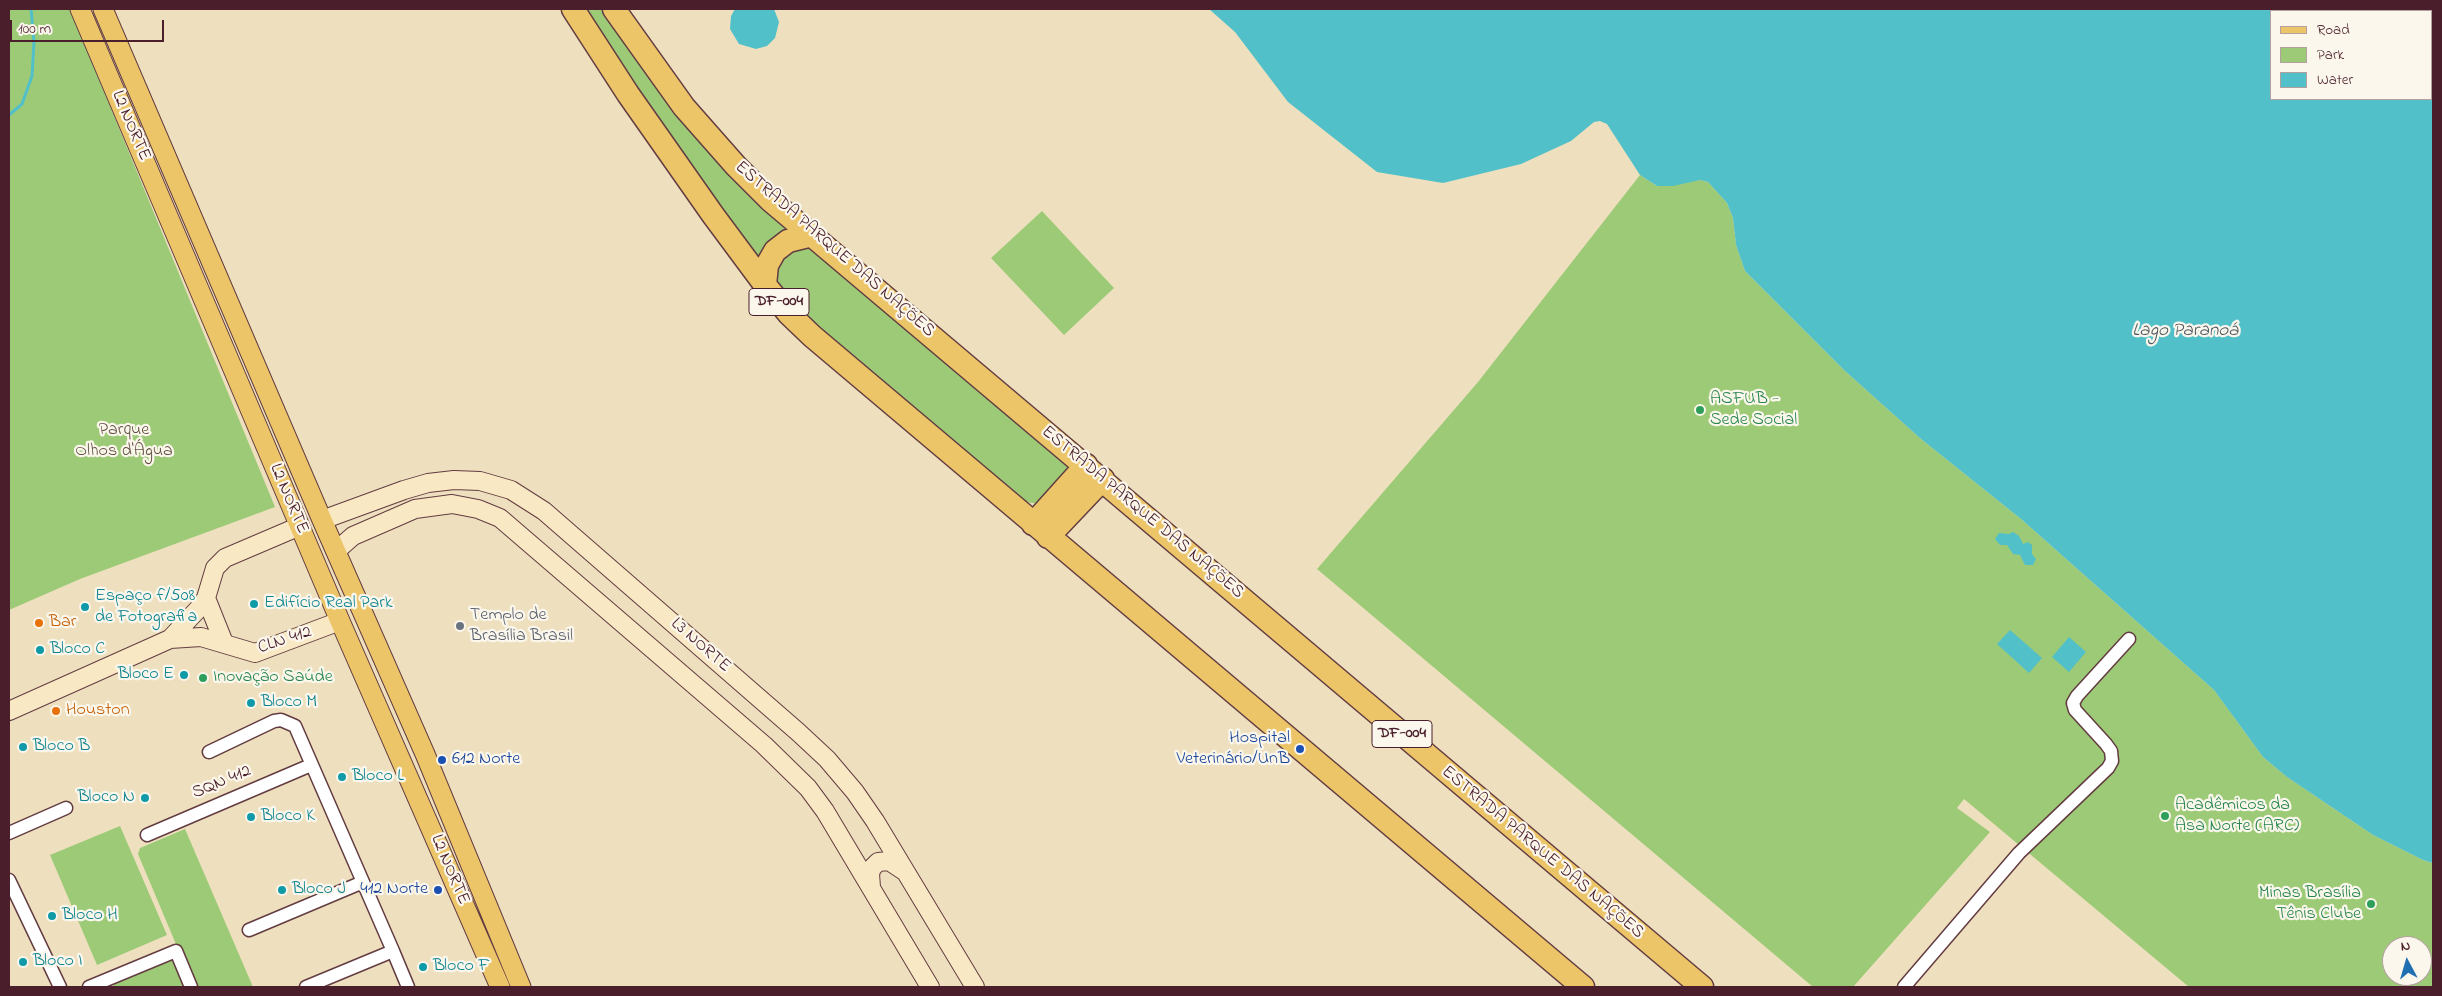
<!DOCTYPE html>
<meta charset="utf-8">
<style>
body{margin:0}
#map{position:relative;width:2442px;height:996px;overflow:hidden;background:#eee0bf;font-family:"Indie Flower",sans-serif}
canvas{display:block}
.frame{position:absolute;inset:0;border:10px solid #4a1f2b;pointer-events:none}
.legend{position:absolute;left:2270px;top:10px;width:162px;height:90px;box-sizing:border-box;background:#fbf7ec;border:1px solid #b4a19f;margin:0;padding:6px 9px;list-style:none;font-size:15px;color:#4a1f2b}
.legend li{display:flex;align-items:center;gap:10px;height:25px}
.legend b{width:25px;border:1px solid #b4a19f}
.north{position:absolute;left:2382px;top:936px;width:50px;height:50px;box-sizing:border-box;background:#fbf7ec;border:1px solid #b4a19f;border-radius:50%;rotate:354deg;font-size:14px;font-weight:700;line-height:20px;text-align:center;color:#4a1f2b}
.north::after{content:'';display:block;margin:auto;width:18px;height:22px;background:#1f6fb2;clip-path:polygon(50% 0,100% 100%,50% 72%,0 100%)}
.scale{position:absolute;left:10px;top:20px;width:154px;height:22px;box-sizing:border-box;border:2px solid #4a1f2b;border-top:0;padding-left:6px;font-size:15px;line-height:18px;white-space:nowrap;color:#4a1f2b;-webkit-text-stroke:4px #fbf7ec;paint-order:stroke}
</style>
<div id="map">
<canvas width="2442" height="996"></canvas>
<div class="frame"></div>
<ul class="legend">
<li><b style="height:6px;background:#edc569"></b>Road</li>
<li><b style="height:14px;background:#9dca77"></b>Park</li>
<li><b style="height:14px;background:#52c0c9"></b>Water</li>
</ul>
<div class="north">N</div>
<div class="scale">100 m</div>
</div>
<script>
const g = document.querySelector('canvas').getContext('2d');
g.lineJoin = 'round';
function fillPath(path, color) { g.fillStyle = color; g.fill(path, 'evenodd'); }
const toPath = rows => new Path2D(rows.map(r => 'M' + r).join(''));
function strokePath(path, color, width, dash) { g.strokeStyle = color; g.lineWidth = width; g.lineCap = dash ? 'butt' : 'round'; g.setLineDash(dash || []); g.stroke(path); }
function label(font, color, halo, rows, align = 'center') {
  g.font = font + ' "Indie Flower",sans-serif'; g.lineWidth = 4.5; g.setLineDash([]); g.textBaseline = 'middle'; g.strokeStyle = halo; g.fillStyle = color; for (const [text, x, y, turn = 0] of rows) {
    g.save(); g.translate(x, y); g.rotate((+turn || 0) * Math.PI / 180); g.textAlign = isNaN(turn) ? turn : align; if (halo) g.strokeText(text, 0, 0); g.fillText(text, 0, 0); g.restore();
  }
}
fillPath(toPath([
 [9,9,70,9,275,507,80,579,9,610],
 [584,9,602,9,615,28,791,226,758,262,674,144],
 [1640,175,1657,186,1700,180,1708,182,1727,203,1733,218,1736,245,1745,271,1845,371,1921,439,2021,519,2214,690,2263,757,2287,777,2373,835,2423,860,2433,863,2433,987,2189,987,1964,799,1957,808,1990,832,1853,987,1813,987,1317,569,1478,382],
 [2392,946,2422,946,2422,976,2392,976],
 [1042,211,1114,288,1064,335,991,258],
 [812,246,1068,463,1067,473,1038,504,1021,501,867,373,784,295,774,277,781,254],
 [120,826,167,935,97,965,50,855],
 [185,829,253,987,194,987,138,854,140,848],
 [173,957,186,987,114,987,112,982]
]), '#9dca77');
fillPath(toPath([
 [735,9,774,9,779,22,775,38,767,46,756,49,739,44,730,29,731,16],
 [1209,9,2433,9,2433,863,2423,860,2373,835,2287,777,2263,757,2214,690,2021,519,1921,439,1845,371,1745,271,1736,245,1733,218,1727,203,1708,182,1700,180,1673,186,1657,186,1640,175,1607,124,1600,121,1594,122,1571,141,1521,164,1443,183,1377,172,1288,102,1235,32],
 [2431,11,2431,99,2271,99,2271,11],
 [2013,532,2019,536,2023,544,2028,542,2032,545,2032,554,2036,559,2033,565,2025,565,2020,555,2013,554,2007,545,2000,545,1995,539,1999,533,2009,534],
 [2010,630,2042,658,2029,673,1997,644],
 [2069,637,2086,652,2069,672,2052,657]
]), '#52c0c9');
strokePath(toPath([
 [9,115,22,104,32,76,34,42,31,9]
]), '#52c0c9', 3);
const street = toPath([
 [209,752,274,721,281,720,295,726,393,951,306,987],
 [9,833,66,808],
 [147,835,311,765],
 [9,880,60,987],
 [249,930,363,882],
 [393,951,408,987],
 [89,987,176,951,191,987],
 [1904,987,2019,853,2108,768,2112,761,2111,751,2106,744,2075,710,2073,703,2077,696,2129,639]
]);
const secondary = toPath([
 [322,520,404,490,428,483,454,480,480,481,511,490,544,511,798,732,827,759,855,792,875,821,975,987],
 [336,551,353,536,415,509,452,504,478,509,500,518,764,745,808,788,825,811,930,987],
 [206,598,224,643],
 [170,639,201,606,206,598,215,568,225,558,300,526],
 [9,711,170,639,201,637,255,653,340,621],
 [871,887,870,874,872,868,878,862,889,861,904,871]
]);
const primary = toPath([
 [80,9,340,621,500,987],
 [103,9,322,520,425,754,521,987]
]);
const highway = toPath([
 [573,9,628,94,713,215,765,285,789,314,812,336,1583,987],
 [614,9,684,107,736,166,770,200,1702,987],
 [765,285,767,265,775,251,788,241,812,235],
 [1033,524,1086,465],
 [1048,537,1103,479]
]);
strokePath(street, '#633c41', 15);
strokePath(secondary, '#633c41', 20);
strokePath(primary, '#633c41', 21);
strokePath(highway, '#633c41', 25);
strokePath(street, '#fff', 12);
strokePath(secondary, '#f8e8c3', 18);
strokePath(primary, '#edc569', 19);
strokePath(highway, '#edc569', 22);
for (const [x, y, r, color] of [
 [1700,410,5,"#2e9e5b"],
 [254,604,5,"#0f9aa8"],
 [85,607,5,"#0f9aa8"],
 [39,623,5,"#e8710a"],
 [460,626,5,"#6b7280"],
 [40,650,5,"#0f9aa8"],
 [184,675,5,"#0f9aa8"],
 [203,678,5,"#2e9e5b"],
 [251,703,5,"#0f9aa8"],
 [56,711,5,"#e8710a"],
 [23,747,5,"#0f9aa8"],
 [1300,749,5,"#1a4fb4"],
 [442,760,5,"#1a4fb4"],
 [342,777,5,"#0f9aa8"],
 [145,798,5,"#0f9aa8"],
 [2165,816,5,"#2e9e5b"],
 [251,817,5,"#0f9aa8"],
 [282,890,5,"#0f9aa8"],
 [438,890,5,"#1a4fb4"],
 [2371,904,5,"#2e9e5b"],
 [52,916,5,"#0f9aa8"],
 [23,962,5,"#0f9aa8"],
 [423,967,5,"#0f9aa8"]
]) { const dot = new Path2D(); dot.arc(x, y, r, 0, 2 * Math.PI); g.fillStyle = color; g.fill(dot); strokePath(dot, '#fbf7ec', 2); }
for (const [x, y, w] of [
 [779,302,60],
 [1402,734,60]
]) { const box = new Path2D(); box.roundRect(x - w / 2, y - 13.5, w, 27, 4); g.fillStyle = '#fbf7ec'; g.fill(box); strokePath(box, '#4a1f2b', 1); }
label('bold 16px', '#4a1f2b', null, [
 ["DF-004",779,302],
 ["DF-004",1402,734]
]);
label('18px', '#4a1f2b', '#fbf7ec', [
 ["L2 NORTE",130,126,67],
 ["ESTRADA PARQUE DAS NAÇÕES",834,250,41],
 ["L2 NORTE",288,499,67],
 ["ESTRADA PARQUE DAS NAÇÕES",1142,513,40],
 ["CLN 412",285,641,-18],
 ["L3 NORTE",700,646,41],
 ["SQN 412",222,783,-23],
 ["ESTRADA PARQUE DAS NAÇÕES",1542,853,40],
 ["L2 NORTE",449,870,67]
]);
label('18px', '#27864d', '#fbf7ec', [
 ["ASFUB -",1710,400],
 ["Sede Social",1710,421],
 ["Inovação Saúde",213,678],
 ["Acadêmicos da",2175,806],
 ["Asa Norte (ARC)",2175,827],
 ["Minas Brasília",2361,894,"right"],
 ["Tênis Clube",2361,915,"right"]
], 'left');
label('18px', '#635242', '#fbf7ec', [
 ["Parque",124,431],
 ["Olhos d'Água",124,452]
]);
label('18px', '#0d838f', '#fbf7ec', [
 ["Espaço f/508",95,597],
 ["de Fotografia",95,618],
 ["Edifício Real Park",264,604],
 ["Bloco C",50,650],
 ["Bloco E",174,675,"right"],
 ["Bloco M",261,703],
 ["Bloco B",33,747],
 ["Bloco L",352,777],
 ["Bloco N",135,798,"right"],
 ["Bloco K",261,817],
 ["Bloco J",292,890],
 ["Bloco H",62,916],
 ["Bloco I",33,962],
 ["Bloco F",433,967]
], 'left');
label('18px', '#5b616d', '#fbf7ec', [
 ["Templo de",470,616],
 ["Brasília Brasil",470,637]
], 'left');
label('18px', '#c56008', '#fbf7ec', [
 ["Bar",49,623],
 ["Houston",66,711]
], 'left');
label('18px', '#164399', '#fbf7ec', [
 ["Hospital",1290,739],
 ["Veterinário/UnB",1290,760],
 ["612 Norte",452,760,"left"],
 ["412 Norte",428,890]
], 'right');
label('italic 19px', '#4d5762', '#fbf7ec', [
 ["Lago Paranoá",2185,332]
]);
</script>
